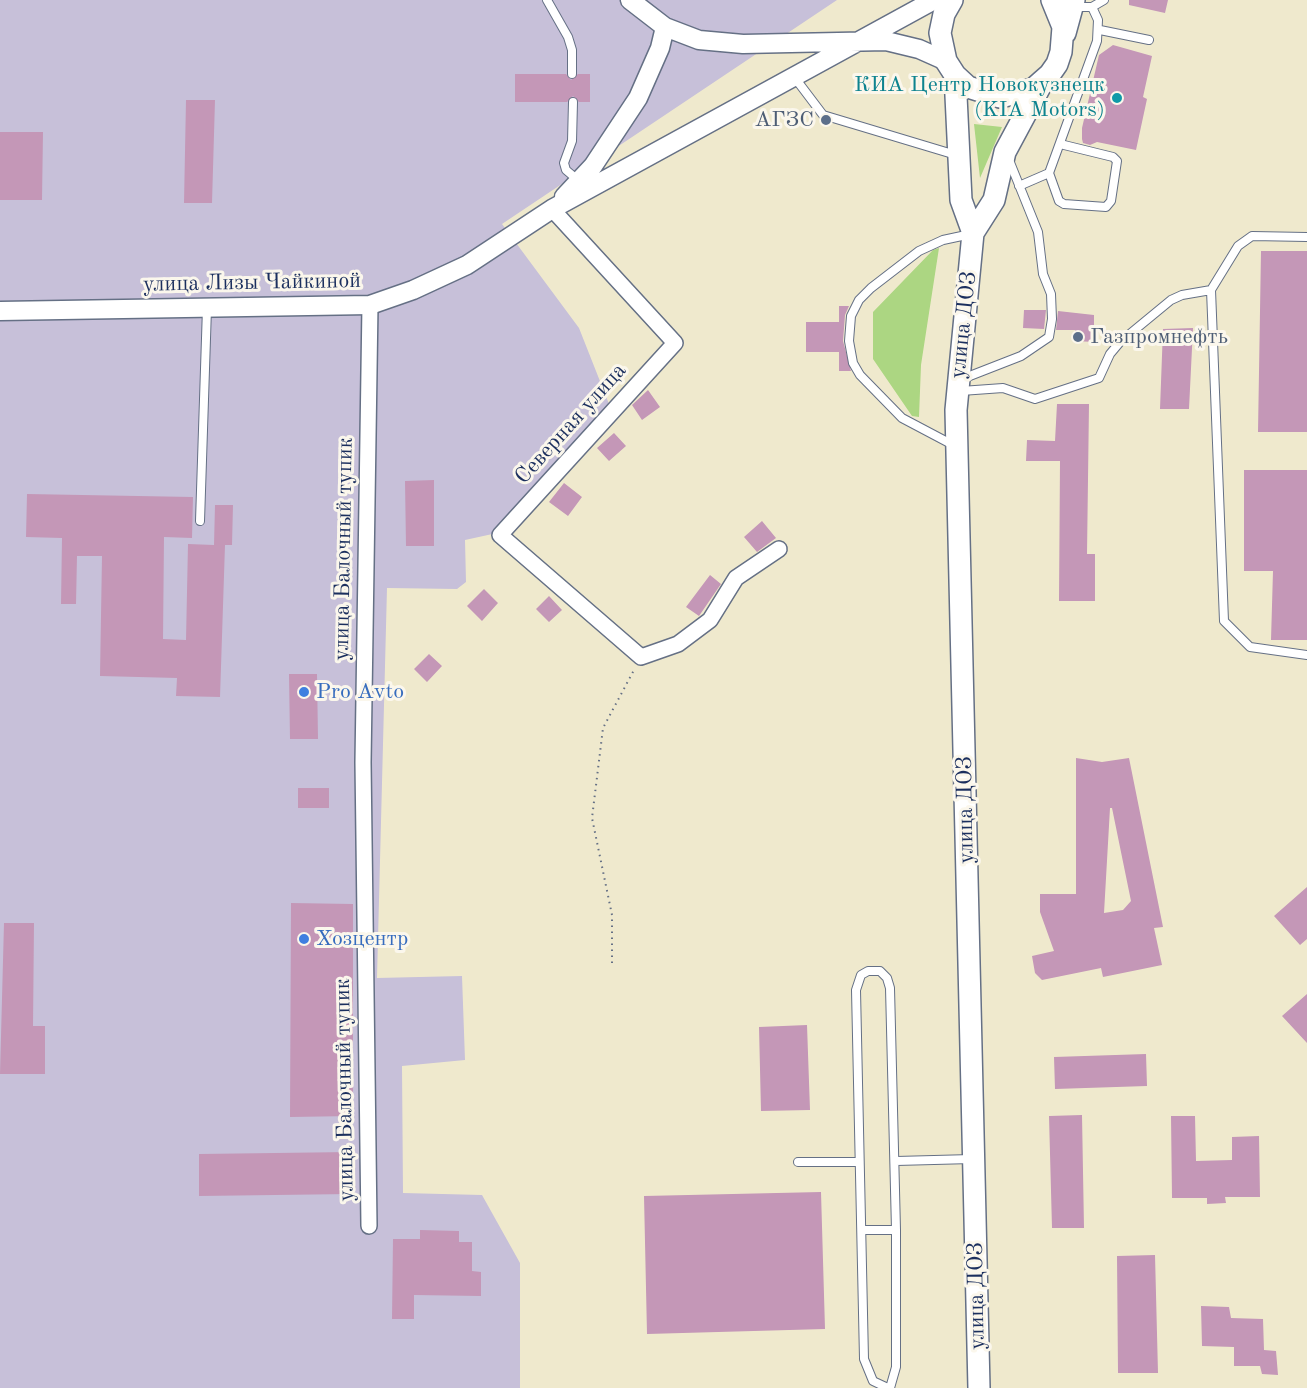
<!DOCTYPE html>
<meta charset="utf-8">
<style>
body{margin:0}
canvas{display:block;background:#efe9cd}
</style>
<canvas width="1307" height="1388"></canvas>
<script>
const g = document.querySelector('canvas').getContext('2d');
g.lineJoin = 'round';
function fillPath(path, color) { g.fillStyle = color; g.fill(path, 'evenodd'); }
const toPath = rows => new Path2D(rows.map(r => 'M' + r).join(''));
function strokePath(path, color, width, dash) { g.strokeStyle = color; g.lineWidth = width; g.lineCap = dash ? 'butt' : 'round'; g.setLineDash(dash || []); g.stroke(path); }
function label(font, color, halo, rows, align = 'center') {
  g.font = font + ' "Old Standard TT",serif'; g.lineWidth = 6; g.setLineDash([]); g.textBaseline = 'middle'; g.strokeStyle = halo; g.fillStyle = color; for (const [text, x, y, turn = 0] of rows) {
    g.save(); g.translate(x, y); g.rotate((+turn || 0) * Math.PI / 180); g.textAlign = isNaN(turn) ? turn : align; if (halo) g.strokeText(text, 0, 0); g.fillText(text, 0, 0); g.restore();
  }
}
fillPath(toPath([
 [0,0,837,0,502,224,579,328,609,404,497,533,465,540,466,582,457,589,387,588,377,978,462,976,465,1060,402,1066,403,1193,482,1195,520,1263,520,1388,0,1388]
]), '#c7c0d9');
fillPath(toPath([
 [974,124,1002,127,980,178],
 [939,248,921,365,919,417,912,416,873,359,873,312,933,250]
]), '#acd682');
fillPath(toPath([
 [1129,0,1168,0,1165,13,1129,5],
 [1113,45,1152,56,1143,97,1147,99,1136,150,1097,142,1090,145,1083,143,1082,139,1082,128,1099,55],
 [515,74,566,74,571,80,578,74,590,74,590,102,579,102,573,96,567,102,515,102],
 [186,100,215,100,212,203,184,203],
 [0,132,43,132,42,200,0,200],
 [1261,251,1307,251,1307,432,1258,432],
 [839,306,849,306,845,315,843,341,851,371,839,371,839,352,806,352,806,322,839,322],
 [1024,310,1046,310,1044,329,1023,328],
 [1058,311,1094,315,1094,342,1075,341,1075,330,1056,330],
 [1193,328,1189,409,1160,409,1163,329],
 [648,390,660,407,642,420,632,405],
 [1057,404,1089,404,1087,554,1095,554,1095,601,1059,601,1060,461,1026,461,1027,440,1055,441],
 [614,433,626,446,609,461,597,448],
 [1244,470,1307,470,1307,640,1271,640,1273,571,1244,571],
 [434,480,434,546,406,546,405,481],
 [564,483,582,497,568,516,549,502],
 [27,494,193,497,192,538,164,537,163,639,186,640,188,544,214,545,215,505,233,505,232,545,225,545,220,697,176,696,177,678,100,676,102,556,77,556,76,604,61,604,62,538,26,537],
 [762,521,776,538,757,552,744,537],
 [710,575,721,584,699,616,686,607],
 [484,589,498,603,482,621,467,606],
 [549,596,562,610,549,622,536,609],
 [429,654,442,666,427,682,414,669],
 [289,674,317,674,318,739,290,739],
 [1076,758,1102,762,1129,758,1163,927,1154,928,1162,965,1103,977,1101,968,1042,980,1035,973,1032,956,1054,951,1040,912,1040,894,1076,894],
 [1110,808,1112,808,1131,901,1123,910,1104,913],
 [298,788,329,788,329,808,298,808],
 [1307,887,1307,939,1300,945,1274,916],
 [291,903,353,904,353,1116,290,1117],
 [4,923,34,923,33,1026,45,1026,45,1074,0,1074],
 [1307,994,1307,1043,1282,1016],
 [807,1025,810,1110,761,1111,759,1027],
 [1146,1054,1147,1086,1055,1089,1054,1057],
 [1082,1115,1084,1228,1052,1228,1049,1116],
 [1171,1116,1195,1116,1196,1161,1232,1160,1232,1137,1259,1136,1260,1197,1225,1197,1226,1203,1207,1204,1207,1198,1172,1198],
 [350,1152,351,1194,199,1196,199,1154],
 [821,1192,825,1329,647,1334,644,1196],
 [420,1230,459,1231,459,1242,472,1242,472,1271,481,1272,481,1296,414,1295,414,1319,392,1319,393,1239,420,1239],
 [1155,1255,1158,1373,1118,1373,1117,1256],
 [1201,1306,1229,1307,1231,1318,1263,1319,1264,1350,1276,1351,1278,1375,1262,1374,1260,1366,1234,1366,1234,1347,1202,1346]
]), '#c497b7');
const service = toPath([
 [547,0,568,37,572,50,572,74],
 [1074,7,1092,7,1104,0],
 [1100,30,1149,40],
 [795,78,823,115,956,155],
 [573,102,572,141,564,163,566,170,579,181],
 [1060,144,1113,157,1117,161,1111,201,1106,207,1064,204,1059,201,1049,173,1097,41,1098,20,1092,7],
 [1019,186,1049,173],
 [1211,290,1224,621,1250,647,1307,655],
 [962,379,1021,356,1049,337,1052,319,1051,294,1043,274,1038,232,1009,160],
 [961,391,1003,388,1035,399,1099,378,1110,354,1120,342,1171,300,1182,295,1211,290,1238,246,1252,236,1307,237],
 [955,446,902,418,860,375,853,363,849,341,851,316,859,300,871,288,919,251,943,240,971,234],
 [200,521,207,308],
 [896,1161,972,1159],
 [798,1162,859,1162],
 [862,1230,896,1230],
 [888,1388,873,1381,864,1359,856,990,861,975,868,971,880,971,887,978,890,988,896,1230,896,1367,890,1388]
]);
const minor = toPath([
 [552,209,675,343,500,535,641,657,678,644,710,620,736,578,779,549],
 [369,1226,363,762,370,305]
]);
const tertiary = toPath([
 [630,0,665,27,699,40,743,44,886,41,919,49,946,61],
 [564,197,593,166,638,98,660,48,665,27],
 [0,311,370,305,413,290,467,265,552,209,934,0]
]);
const secondary = toPath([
 [952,0,944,14,940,33,946,61,955,75,968,87,1000,97,1033,89,1050,74,1057,64,1061,52,1063,27,1052,0],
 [1065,33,1074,0],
 [955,75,961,200,973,233,956,410,979,1388],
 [973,233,994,200,1005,152,1042,83]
]);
strokePath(service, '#657085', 10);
strokePath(minor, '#657085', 18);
strokePath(tertiary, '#657085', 21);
strokePath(secondary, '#657085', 24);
strokePath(toPath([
 [612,963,612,915,592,818,603,728,634,670]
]), '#657085', 2, [1.5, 4.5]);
strokePath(service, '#fff', 8);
strokePath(minor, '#fff', 15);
strokePath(tertiary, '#fff', 18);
strokePath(secondary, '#fff', 21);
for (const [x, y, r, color] of [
 [1117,98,6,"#0f9aa8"],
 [826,120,6,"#5c6f8a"],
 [1078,337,6,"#5c6f8a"],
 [304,692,6,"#3f7fe0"],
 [304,939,6,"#3f7fe0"]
]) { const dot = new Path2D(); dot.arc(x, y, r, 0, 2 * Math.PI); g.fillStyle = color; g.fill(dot); strokePath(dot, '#fbf7ec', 2); }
label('22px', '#0d838f', '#fbf7ec', [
 ["КИА Центр Новокузнецк",1105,85],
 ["(KIA Motors)",1105,110]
], 'right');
label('22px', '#4e5e75', '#fbf7ec', [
 ["АГЗС",814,120],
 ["Газпромнефть",1090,337,"left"]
], 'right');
label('22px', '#1b2f5e', '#fbf7ec', [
 ["улица Лизы Чайкиной",252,283,-1],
 ["улица ДОЗ",964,325,-84],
 ["Северная улица",571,424,-48],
 ["улица Балочный тупик",344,549,-89],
 ["улица ДОЗ",966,810,-91],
 ["улица Балочный тупик",345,1090,-91],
 ["улица ДОЗ",977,1296,-91]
]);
label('22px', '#366cbe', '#fbf7ec', [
 ["Pro Аvto",316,692],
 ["Хозцентр",316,939]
], 'left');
</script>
